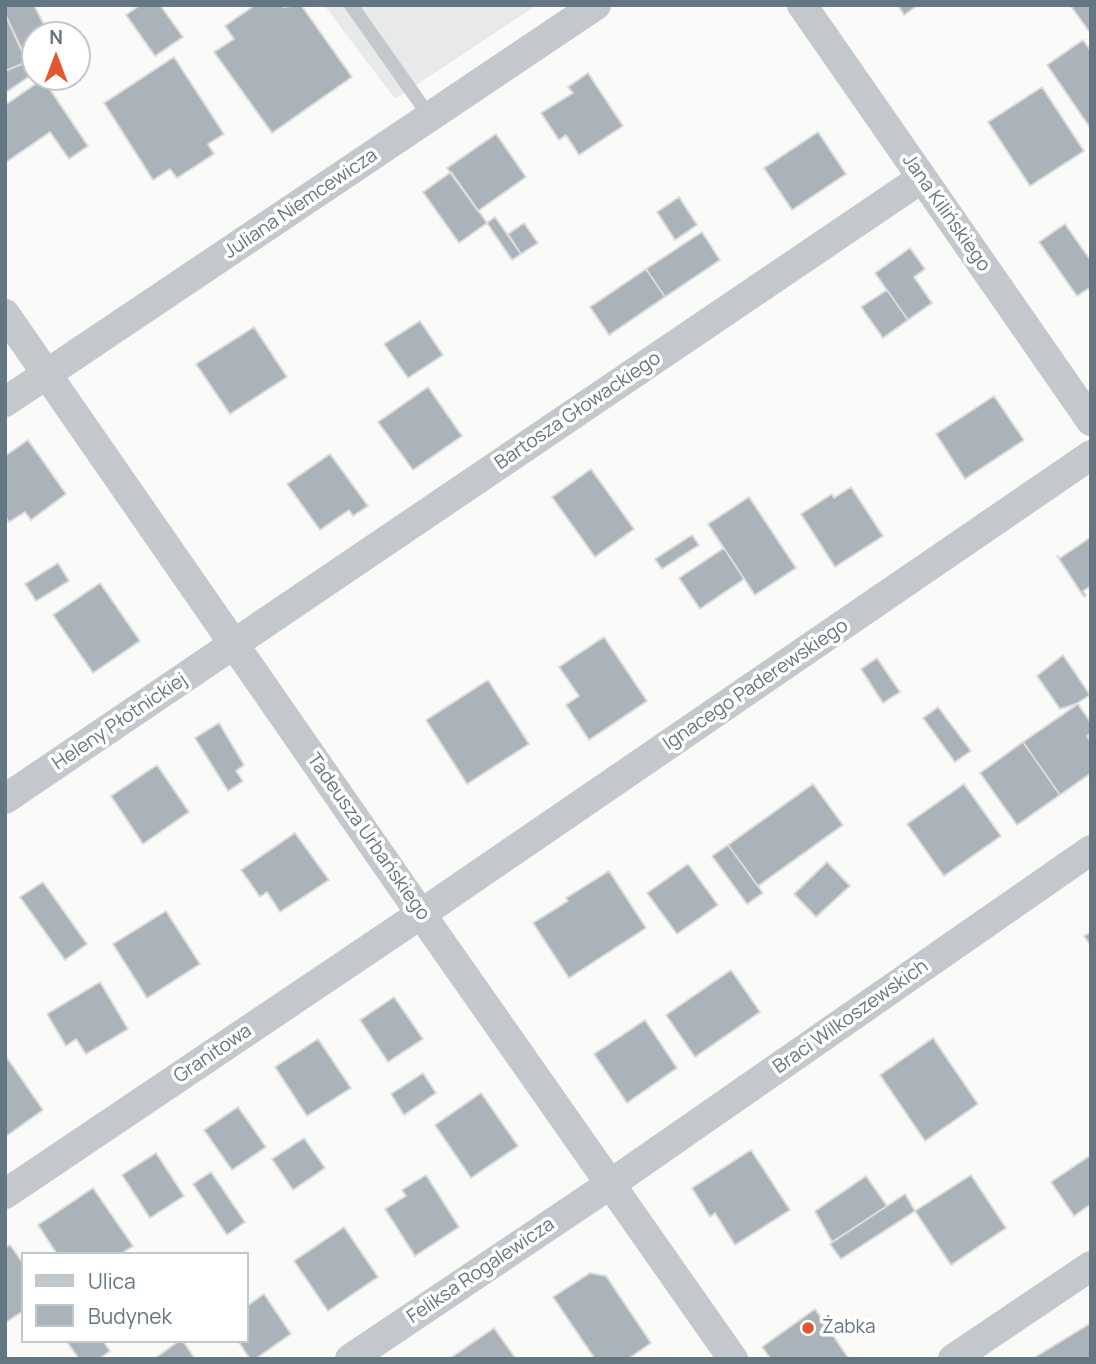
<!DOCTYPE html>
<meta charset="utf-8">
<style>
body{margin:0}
#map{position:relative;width:1096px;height:1364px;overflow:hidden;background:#fafaf8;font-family:Manrope,sans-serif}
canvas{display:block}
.frame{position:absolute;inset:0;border:7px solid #657683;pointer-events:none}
.legend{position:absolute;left:21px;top:1252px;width:228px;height:91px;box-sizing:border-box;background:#fff;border:2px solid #c1c8cd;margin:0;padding:9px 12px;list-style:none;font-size:21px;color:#657683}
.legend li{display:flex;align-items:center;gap:14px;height:35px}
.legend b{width:35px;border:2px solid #c1c8cd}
.north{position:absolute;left:21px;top:21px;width:70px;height:70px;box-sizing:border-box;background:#fff;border:2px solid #c1c8cd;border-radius:50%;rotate:0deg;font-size:19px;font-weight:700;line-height:28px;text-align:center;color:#657683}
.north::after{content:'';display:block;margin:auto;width:24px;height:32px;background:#e4572e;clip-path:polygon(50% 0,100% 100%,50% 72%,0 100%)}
</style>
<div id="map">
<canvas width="1096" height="1364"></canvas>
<div class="frame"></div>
<ul class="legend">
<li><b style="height:9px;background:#c3c8cc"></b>Ulica</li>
<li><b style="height:19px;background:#aab3b9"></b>Budynek</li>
</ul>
<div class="north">N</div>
</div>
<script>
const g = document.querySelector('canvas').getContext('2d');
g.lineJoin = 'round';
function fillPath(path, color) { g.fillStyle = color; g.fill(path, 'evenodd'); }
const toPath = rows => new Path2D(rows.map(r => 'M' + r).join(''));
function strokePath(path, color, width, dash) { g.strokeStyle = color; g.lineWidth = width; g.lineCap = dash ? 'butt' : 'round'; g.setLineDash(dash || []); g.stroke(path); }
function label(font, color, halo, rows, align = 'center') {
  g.font = font + ' Manrope,sans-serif'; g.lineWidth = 7; g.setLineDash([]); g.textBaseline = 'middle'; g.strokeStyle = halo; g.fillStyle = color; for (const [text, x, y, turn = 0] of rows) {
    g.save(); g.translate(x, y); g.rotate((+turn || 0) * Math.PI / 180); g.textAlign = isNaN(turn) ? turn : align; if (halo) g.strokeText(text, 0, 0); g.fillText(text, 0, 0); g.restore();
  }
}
fillPath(toPath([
 [324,5,537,5,395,99]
]), '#e8e9e9');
const building = toPath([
 [5,5,34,5,49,35,35,35,35,64,30,67,5,14,5,5],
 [140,5,160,5,183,37,155,56,126,15,140,5],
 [255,5,281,5,283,7,301,5,352,77,272,133,214,52,234,39,225,26,255,5],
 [898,5,918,5,904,15,898,5],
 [1070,5,1091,5,1091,34,1070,5],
 [5,14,27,62,5,71,5,14],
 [1083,40,1091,51,1091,129,1047,65,1083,40],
 [174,57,224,134,208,144,214,154,177,178,170,169,153,180,104,103,174,57],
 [27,62,33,74,5,93,5,71,27,62],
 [588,73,623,126,579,155,566,135,559,140,541,113,573,93,568,87,588,73],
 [43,79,88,146,69,159,50,132,5,163,5,105,43,79],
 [1042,87,1084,151,1030,186,988,122,1042,87],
 [818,132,846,174,792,210,764,168,818,132],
 [496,134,526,177,478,211,447,168,496,134],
 [451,172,487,223,459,243,423,192,451,172],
 [679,197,697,225,675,240,657,212,679,197],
 [495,217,521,254,512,260,487,223,495,217],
 [524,223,538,243,521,254,508,234,524,223],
 [1065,224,1091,261,1091,287,1077,296,1039,242,1065,224],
 [702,232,720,260,665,297,646,269,702,232],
 [910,248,925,269,914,277,932,303,908,320,875,273,910,248],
 [646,269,665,297,609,335,590,307,646,269],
 [887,290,908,320,883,338,861,307,887,290],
 [420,321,443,355,408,378,384,344,420,321],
 [254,327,287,377,230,414,196,364,254,327],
 [428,387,462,436,413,470,378,422,428,387],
 [994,396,1024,440,965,479,936,434,994,396],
 [28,440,66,494,31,520,25,512,9,522,5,516,5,456,28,440],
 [330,454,368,506,353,516,349,510,320,530,287,484,330,454],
 [591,469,634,529,595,557,552,497,591,469],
 [851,487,883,536,835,567,801,514,832,494,834,498,851,487],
 [749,497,796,568,755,595,708,524,749,497],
 [692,535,699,545,662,569,655,559,692,535],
 [1091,537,1091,586,1083,591,1086,595,1084,597,1057,556,1060,558,1091,537],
 [724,548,744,579,700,609,679,578,724,548],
 [58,563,69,581,36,601,25,584,58,563],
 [100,583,140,641,93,673,53,615,100,583],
 [604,637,647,701,589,740,566,705,579,696,559,667,604,637],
 [1063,655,1090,695,1076,704,1060,709,1037,676,1063,655],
 [877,658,900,692,883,703,861,669,877,658],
 [488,680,529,744,467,784,426,720,488,680],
 [1078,704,1091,723,1091,734,1087,736,1091,742,1091,773,1060,795,1023,742,1078,704],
 [938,707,971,751,955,762,923,718,938,707],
 [219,723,244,765,236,771,243,781,228,791,195,738,219,723],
 [1023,742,1060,795,1017,825,980,773,1023,742],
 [157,765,189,812,143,844,111,796,157,765],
 [813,784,843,825,758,886,728,845,813,784],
 [964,784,1001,836,944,876,907,824,964,784],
 [295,833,329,880,280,912,267,892,260,897,241,870,295,833],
 [728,845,763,893,747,904,712,856,728,845],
 [827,862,850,886,816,917,794,894,827,862],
 [688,864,718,905,677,934,647,893,688,864],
 [609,871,646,928,569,978,533,923,568,901,566,898,609,871],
 [43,882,87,944,65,960,20,897,43,882],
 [166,911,200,964,147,998,113,944,166,911],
 [1091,932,1091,946,1084,936,1091,932],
 [731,970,760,1012,695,1057,666,1015,731,970],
 [100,982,128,1029,86,1054,76,1039,66,1046,47,1014,100,982],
 [394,997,423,1039,388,1062,360,1020,394,997],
 [645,1020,677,1068,627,1103,594,1054,645,1020],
 [933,1038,978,1104,925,1141,880,1075,933,1038],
 [318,1039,351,1088,307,1116,275,1067,318,1039],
 [5,1055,43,1110,5,1137,5,1055],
 [423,1073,436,1093,404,1115,391,1094,423,1073],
 [481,1093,518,1146,471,1178,435,1125,481,1093],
 [238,1107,266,1147,232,1170,204,1130,238,1107],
 [304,1138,325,1168,293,1190,272,1159,304,1138],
 [751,1150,790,1210,735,1245,715,1213,710,1217,692,1188,751,1150],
 [156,1153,184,1196,150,1218,122,1175,156,1153],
 [1091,1155,1091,1204,1074,1216,1051,1182,1091,1155],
 [211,1172,245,1222,227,1235,193,1184,211,1172],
 [426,1175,459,1227,415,1256,385,1209,406,1196,402,1190,426,1175],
 [971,1175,1006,1228,951,1265,915,1211,971,1175],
 [866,1176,887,1206,832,1242,815,1211,866,1176],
 [93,1188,133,1246,121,1254,57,1254,38,1225,93,1188],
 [905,1194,915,1211,841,1259,830,1244,905,1194],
 [344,1227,378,1277,328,1311,294,1261,344,1227],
 [10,1245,23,1263,23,1311,5,1323,5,1248,10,1245],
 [590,1273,606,1276,651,1343,628,1359,595,1359,553,1297,590,1273],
 [264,1294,291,1334,255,1359,250,1359,238,1341,247,1341,247,1306,264,1294],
 [815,1309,849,1359,771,1359,762,1347,815,1309],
 [1091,1323,1091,1359,1032,1359,1091,1323],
 [494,1328,516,1359,449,1359,494,1328],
 [70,1341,103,1341,110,1351,99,1359,79,1359,68,1343,70,1341],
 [179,1341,183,1341,195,1359,154,1359,179,1341]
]);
fillPath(building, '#aab3b9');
strokePath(building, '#dcdcda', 2);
strokePath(toPath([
 [351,5,430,117]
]), '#c3c8cc', 14);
strokePath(toPath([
 [802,5,1091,421],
 [5,314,421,914,733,1359],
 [5,402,596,5],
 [5,799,922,178],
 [5,1194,421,914,1091,455],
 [350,1359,612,1183,1091,850],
 [953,1359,1091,1266]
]), '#c3c8cc', 30);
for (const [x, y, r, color] of [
 [808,1328,7,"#e4572e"]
]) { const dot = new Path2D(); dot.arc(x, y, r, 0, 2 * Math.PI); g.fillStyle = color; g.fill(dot); strokePath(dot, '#fff', 2.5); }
label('19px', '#657683', '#fff', [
 ["Juliana Niemcewicza",301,204,-34],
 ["Jana Kilińskiego",946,213,55],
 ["Bartosza Głowackiego",578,411,-34],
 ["Ignacego Paderewskiego",756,685,-34],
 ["Heleny Płotnickiej",120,722,-34],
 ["Tadeusza Urbańskiego",368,837,55],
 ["Braci Wilkoszewskich",851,1017,-35],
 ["Granitowa",213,1054,-34],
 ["Feliksa Rogalewicza",481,1271,-34]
]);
label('19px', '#657683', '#fff', [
 ["Żabka",822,1328]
], 'left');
</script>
